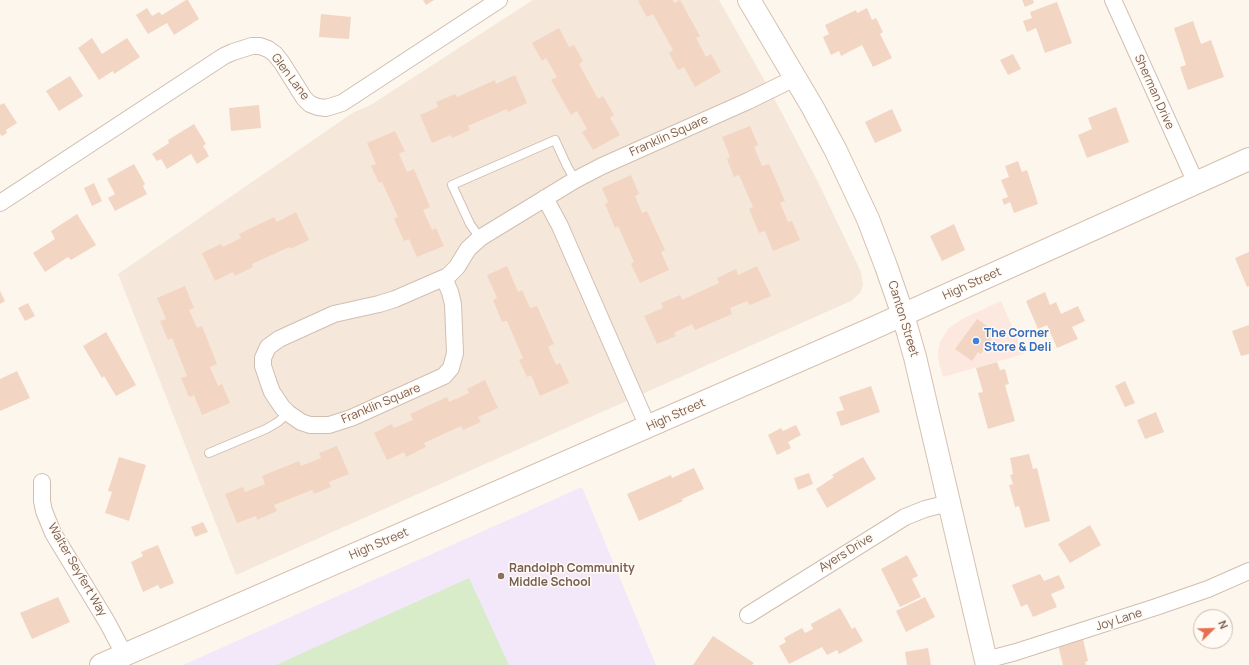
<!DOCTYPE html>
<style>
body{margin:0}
#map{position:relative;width:1249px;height:665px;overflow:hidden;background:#fdf6ec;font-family:Manrope,sans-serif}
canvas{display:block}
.north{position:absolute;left:1193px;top:609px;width:40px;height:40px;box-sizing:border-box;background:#fffaf3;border:1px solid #cabbb1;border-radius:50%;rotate:67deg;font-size:11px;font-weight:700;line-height:16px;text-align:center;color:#7a5c4d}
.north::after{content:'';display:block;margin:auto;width:14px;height:18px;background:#e76f51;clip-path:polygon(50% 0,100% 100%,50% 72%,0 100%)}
</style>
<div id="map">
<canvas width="1249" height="665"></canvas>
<div class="north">N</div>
</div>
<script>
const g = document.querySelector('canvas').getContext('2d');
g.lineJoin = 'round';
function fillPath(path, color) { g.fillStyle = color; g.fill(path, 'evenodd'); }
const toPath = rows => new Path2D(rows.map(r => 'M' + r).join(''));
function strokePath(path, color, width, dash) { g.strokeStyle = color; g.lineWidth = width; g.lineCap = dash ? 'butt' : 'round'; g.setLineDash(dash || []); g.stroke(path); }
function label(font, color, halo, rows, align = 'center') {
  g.font = font + ' Manrope,sans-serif'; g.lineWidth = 3; g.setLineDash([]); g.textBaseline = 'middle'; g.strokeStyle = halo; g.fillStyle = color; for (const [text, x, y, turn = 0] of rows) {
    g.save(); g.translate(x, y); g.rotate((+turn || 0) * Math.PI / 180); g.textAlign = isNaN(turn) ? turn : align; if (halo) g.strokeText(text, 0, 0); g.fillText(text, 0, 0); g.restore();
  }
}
fillPath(toPath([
 [533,0,719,0,771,92,818,182,861,272,863,285,860,293,851,301,236,575,118,274,354,112,369,106]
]), '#f5e8da');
fillPath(toPath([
 [1001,301,1024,354,943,377,939,363,938,352,940,342,948,329,962,319]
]), '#fde8e0');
fillPath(toPath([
 [582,487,656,665,183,665]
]), '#f3e8fa');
fillPath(toPath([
 [469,578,509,665,276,665]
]), '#d8ecc9');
fillPath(toPath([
 [186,0,188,0,199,19,174,35,167,23,148,34,136,15,147,8,152,16,159,12,162,15],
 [423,0,434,0,426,5],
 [640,0,673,0,674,3,680,0,700,36,696,38,706,57,711,54,721,72,695,87,684,67,678,70,669,53,673,50,653,14,647,17,638,1],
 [1022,0,1033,0,1034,3,1025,7],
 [1057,2,1072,43,1045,53,1036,28,1027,32,1023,21,1032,18,1030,12],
 [867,8,872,20,876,18,883,32,880,34,892,58,873,67,862,45,841,56,839,51,831,55,823,37,829,34,825,25,856,10,857,13],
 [321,14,351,17,349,39,319,37],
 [1193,21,1201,44,1211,40,1224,77,1188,90,1180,67,1186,65,1174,28],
 [559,28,569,47,574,45,583,61,579,64,598,99,603,96,614,115,610,118,620,135,593,150,582,132,587,129,577,111,571,115,551,80,557,77,546,58,542,61,532,43],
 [92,38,102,54,127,38,140,57,114,74,113,71,99,80,78,48],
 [1013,54,1021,69,1008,75,1000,60],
 [515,75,527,103,508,112,507,109,468,126,470,130,452,138,451,135,432,143,420,115,438,107,436,102,455,94,457,97,495,80,496,84],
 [70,76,83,96,59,111,46,91],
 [4,103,17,123,6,130,7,133,2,136,0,134,0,105],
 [259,105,261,128,231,131,229,108],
 [1116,107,1129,142,1087,158,1078,135,1092,129,1088,118],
 [892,109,902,131,875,143,865,122],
 [194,124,206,144,203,146,209,156,197,164,191,154,167,169,161,159,157,161,152,154,169,143,168,140],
 [750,126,758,145,754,147,762,166,769,164,785,201,780,203,788,222,792,221,800,240,773,251,765,231,759,233,749,209,753,207,739,175,734,177,727,159,730,157,722,137],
 [395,131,405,151,399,154,407,172,414,169,430,207,423,210,432,230,436,228,444,246,417,257,409,239,404,241,394,219,398,217,382,182,379,183,371,166,376,164,367,143],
 [1018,161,1022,172,1027,170,1038,204,1014,213,1010,202,1004,205,1002,199,1008,197,1001,180,1009,177,1005,166],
 [134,164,145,184,143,186,147,194,115,211,108,198,115,194,107,179],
 [631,175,639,194,635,196,642,213,647,211,665,250,661,252,669,270,640,283,631,264,634,262,618,226,615,228,605,204,608,202,602,188],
 [94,183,102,201,92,206,84,188],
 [296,212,309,240,290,249,289,247,252,264,253,267,235,276,233,272,215,281,202,253,221,244,223,247,241,238,239,234,274,217,277,222],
 [77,214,96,245,71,260,68,257,45,272,33,253,55,239,51,231],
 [954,224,965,250,942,261,930,236],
 [1249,252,1249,286,1247,287,1235,258],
 [507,266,518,292,522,290,530,308,537,306,554,344,548,347,556,365,560,363,569,383,540,396,531,375,527,377,519,360,523,358,507,321,502,322,493,300,497,298,487,275],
 [757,266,771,296,750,305,747,301,730,308,732,314,695,330,692,324,674,333,676,336,657,344,644,316,663,308,661,303,680,295,682,300,719,283,717,278,736,269,738,275],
 [185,286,194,308,189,310,197,328,202,326,217,364,210,367,218,386,222,384,230,403,202,415,194,395,189,397,181,378,187,376,172,338,168,340,160,321,166,319,157,298],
 [0,291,5,301,0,304],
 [1045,292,1050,305,1056,302,1061,314,1078,306,1085,321,1072,327,1078,339,1057,348,1047,325,1038,329,1026,301],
 [28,303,35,316,25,321,18,308],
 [977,319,996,332,981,354,978,352,972,361,955,349],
 [1249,325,1249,354,1241,356,1232,331],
 [106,332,136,385,116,396,104,376,102,378,83,346],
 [997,362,1000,370,1005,369,1009,384,1005,385,1015,421,988,429,978,393,983,392,976,368],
 [17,371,30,398,0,411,0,379],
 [485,380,498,408,478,417,481,422,463,430,461,426,424,443,426,447,406,457,404,452,387,460,374,433,392,424,394,428,413,420,410,414,447,397,449,402,469,393,467,389],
 [1125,381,1135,403,1125,407,1115,386],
 [871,386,880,412,841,426,836,412,844,410,839,397],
 [1156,412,1164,432,1145,439,1137,420],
 [796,425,801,435,788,442,791,448,777,455,768,435,781,428,783,431],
 [337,446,349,474,329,482,331,487,314,494,312,490,274,505,277,511,257,520,256,516,237,523,225,494,243,487,245,492,265,484,262,476,299,461,301,466,321,458,319,453],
 [1029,454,1033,469,1037,468,1050,521,1025,528,1019,506,1015,507,1009,485,1013,484,1010,475,1013,474,1010,458],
 [119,457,146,465,129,521,105,513,112,492,108,491],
 [863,457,876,479,827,508,816,489,834,477,832,475],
 [694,468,704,489,682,499,683,501,639,521,627,494,671,475,672,478],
 [809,473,813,484,798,490,794,478],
 [203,522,208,532,195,537,191,527],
 [1090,525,1101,545,1070,563,1058,544],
 [158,545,174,583,160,589,158,585,143,592,131,562,143,556,141,552],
 [907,555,918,576,912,579,921,597,900,607,881,569],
 [1040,574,1044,581,1059,575,1065,588,1051,594,1057,607,1033,617,1027,604,1021,607,1012,585],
 [58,597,70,622,32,639,20,613],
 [925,597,935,617,906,632,896,611],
 [840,608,852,629,855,627,863,641,839,654,837,650,827,655,822,647,789,664,779,646,786,642,784,638,802,628,805,633,813,629,811,624],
 [713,636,754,663,752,665,693,665],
 [1083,639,1088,661,1085,662,1086,665,1063,665,1058,645],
 [928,648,931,665,907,665,905,652]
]), '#f3d5c3');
const lane = toPath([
 [480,238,470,224,452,185,555,140,567,166,575,180],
 [209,453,266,429,278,422,288,413]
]);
const street = toPath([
 [1113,0,1196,183],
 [545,198,560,226,648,427],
 [0,203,224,56,233,52,252,46,260,46,268,49,275,54,282,63,304,98,310,104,318,107,326,108,342,103,499,0],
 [444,278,450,292,453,304,455,353,451,368,444,376,351,418,329,425,310,425,301,422,288,413,282,407,272,392,269,384,263,366,263,358,268,347,279,339,334,314,379,304,395,299,448,276,457,267,468,249,480,238,575,180,602,166,748,101,795,78],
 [42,482,42,501,44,511,53,533,107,622,124,654],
 [748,615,905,517,925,509,949,503],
 [986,660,1016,652,1156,607,1208,589,1249,571]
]);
const secondary = toPath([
 [749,0,813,108,836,151,868,219,886,266,903,315,915,357,987,665],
 [101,665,869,330,1249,159]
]);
strokePath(lane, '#d1beb0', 10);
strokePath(street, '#d1beb0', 18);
strokePath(secondary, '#d6c0b0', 24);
strokePath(lane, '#fff', 8);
strokePath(street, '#fff', 16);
strokePath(secondary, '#fff', 22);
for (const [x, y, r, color] of [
 [976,341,4,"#3f7fe0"],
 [501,576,4,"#8d6e63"]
]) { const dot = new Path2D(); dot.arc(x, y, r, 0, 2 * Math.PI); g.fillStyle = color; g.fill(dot); strokePath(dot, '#fffaf3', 1.5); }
label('12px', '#7a5c4d', '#fffaf3', [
 ["Glen Lane",290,77,53],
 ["Sherman Drive",1154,92,66],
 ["Franklin Square",669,136,-24],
 ["High Street",972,284,-24],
 ["Canton Street",903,319,73],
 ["Franklin Square",381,404,-23],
 ["High Street",676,415,-24],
 ["High Street",379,544,-23],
 ["Ayers Drive",846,553,-32],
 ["Walter Seyfert Way",77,570,60],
 ["Joy Lane",1119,620,-18]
]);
label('bold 12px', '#366cbe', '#fffaf3', [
 ["The Corner",984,334],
 ["Store & Deli",984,348]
], 'left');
label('bold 12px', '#785e54', '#fffaf3', [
 ["Randolph Community",509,569],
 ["Middle School",509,583]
], 'left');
</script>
